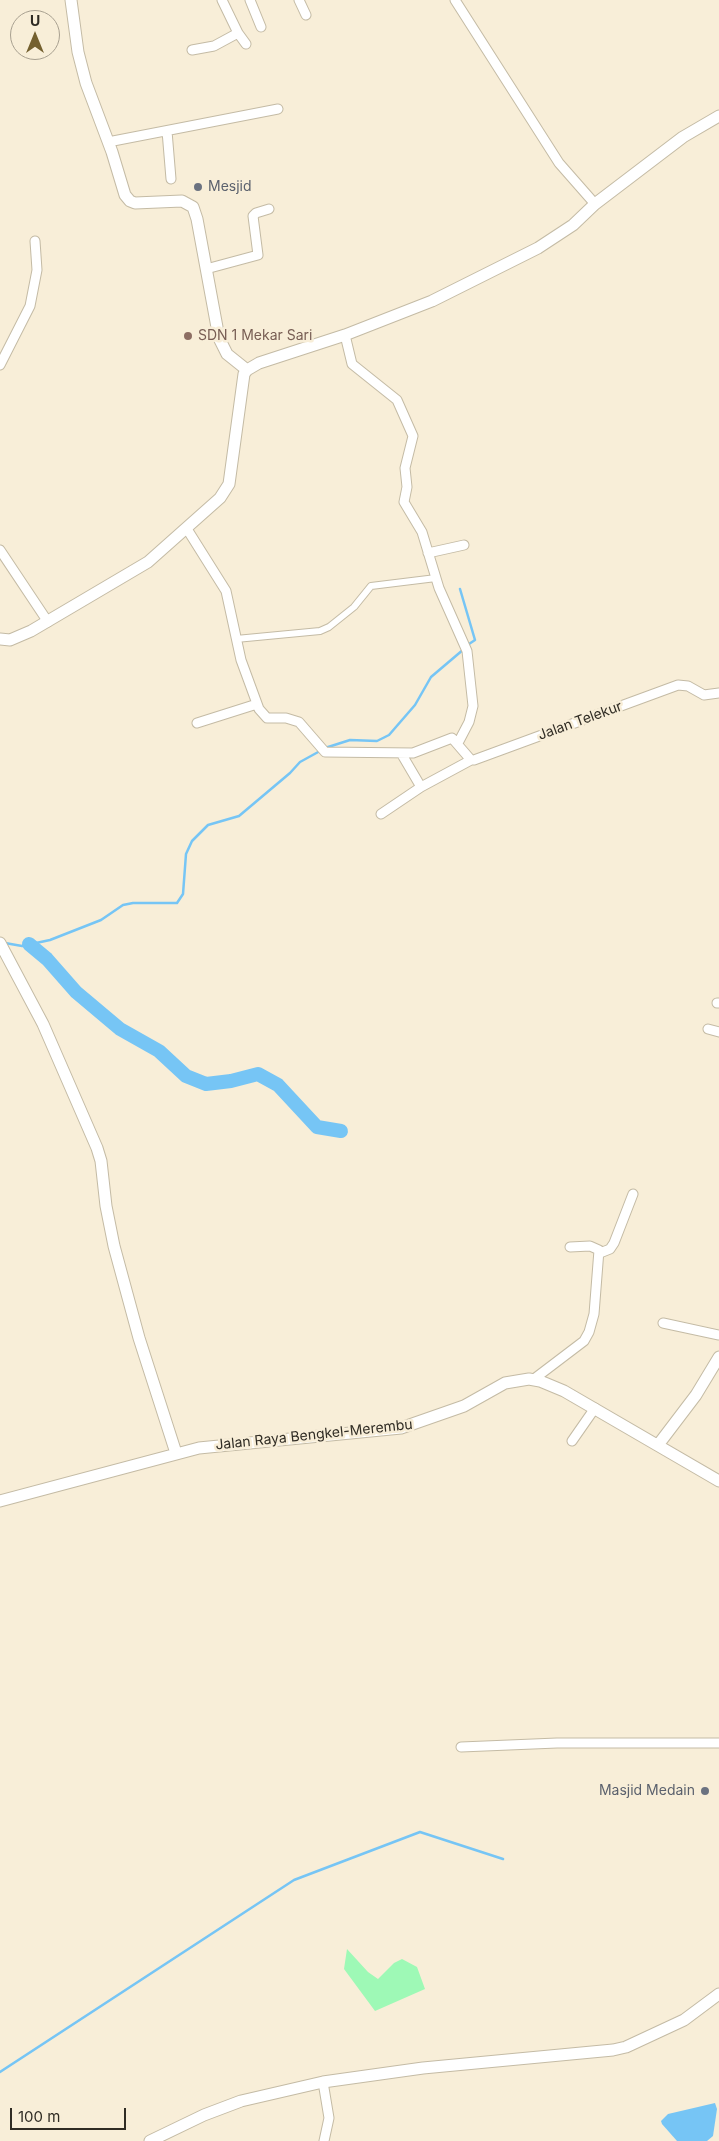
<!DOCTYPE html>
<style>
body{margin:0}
#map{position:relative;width:719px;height:2141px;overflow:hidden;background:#f8eed8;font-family:Inter,sans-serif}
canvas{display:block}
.north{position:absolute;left:10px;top:10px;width:50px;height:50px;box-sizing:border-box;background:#f8eed8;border:1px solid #a8a090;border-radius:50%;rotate:0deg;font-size:14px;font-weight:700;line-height:20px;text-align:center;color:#302c24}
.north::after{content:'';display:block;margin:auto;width:18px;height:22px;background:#74602f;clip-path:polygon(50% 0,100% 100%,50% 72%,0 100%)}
.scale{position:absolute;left:10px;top:2108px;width:116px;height:22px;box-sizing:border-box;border:2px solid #302c24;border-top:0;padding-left:6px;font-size:15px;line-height:18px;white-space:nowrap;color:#302c24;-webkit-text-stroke:4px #f8eed8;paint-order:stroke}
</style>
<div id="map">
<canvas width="719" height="2141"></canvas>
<div class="north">U</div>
<div class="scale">100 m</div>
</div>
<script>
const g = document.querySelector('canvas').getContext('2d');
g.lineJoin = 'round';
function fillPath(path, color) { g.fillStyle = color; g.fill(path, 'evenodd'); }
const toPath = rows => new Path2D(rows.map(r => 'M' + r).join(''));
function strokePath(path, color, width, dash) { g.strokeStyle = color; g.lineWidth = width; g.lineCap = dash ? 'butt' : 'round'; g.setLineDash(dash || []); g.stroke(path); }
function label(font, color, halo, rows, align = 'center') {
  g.font = font + ' Inter,sans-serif'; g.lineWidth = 5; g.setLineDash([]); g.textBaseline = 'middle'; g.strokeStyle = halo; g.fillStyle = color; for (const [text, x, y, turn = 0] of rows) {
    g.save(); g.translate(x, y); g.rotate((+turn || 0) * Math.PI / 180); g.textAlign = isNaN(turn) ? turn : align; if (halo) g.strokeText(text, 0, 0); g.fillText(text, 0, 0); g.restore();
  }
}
fillPath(toPath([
 [347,1949,368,1972,378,1979,394,1963,402,1959,417,1967,425,1989,375,2011,344,1969]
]), '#9ef9b6');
fillPath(toPath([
 [715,2103,717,2109,713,2136,707,2141,677,2141,662,2124,661,2121,668,2114]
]), '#76c5f5');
strokePath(toPath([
 [460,589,475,640,469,644],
 [325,748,350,740,377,741,389,735,415,705,431,677,464,649],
 [5,943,22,946,50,940,101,920,123,905,133,903,177,903,183,894,186,854,192,841,208,825,239,816,290,773,300,762,320,751],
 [0,2072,294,1880,420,1832,503,1859]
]), '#76c5f5', 2.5);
strokePath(toPath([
 [29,944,47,959,76,992,120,1029,159,1051,186,1076,206,1084,231,1081,258,1074,278,1085,317,1127,341,1131]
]), '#76c5f5', 14);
const pedestrian = toPath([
 [236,639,320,631,329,627,354,607,371,586,436,578]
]);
const minor = toPath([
 [222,0,238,33,246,44],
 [250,0,261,27],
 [299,0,306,15],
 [455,0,559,163,595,204],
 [192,50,214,46,238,33],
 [167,131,171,179],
 [108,142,278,109],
 [206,269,258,255,253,216,256,213,269,209],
 [345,335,352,364,397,400,413,436,405,468,407,487,404,502,422,532,439,588,467,651,473,706,469,722,458,743],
 [0,365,30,306,37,270,35,241],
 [187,529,226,591,241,660,259,709,267,718,286,718,299,722,325,752,413,753,452,738,471,760,474,760,678,685,688,686,704,695,719,693],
 [0,550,48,622],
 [428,553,464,545],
 [197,723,257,704],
 [401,753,421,787],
 [381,814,421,787,471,760],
 [717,1003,719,1003],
 [708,1029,719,1032],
 [600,1253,610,1249,614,1243,633,1194],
 [663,1323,719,1335],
 [534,1379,584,1341,589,1332,594,1314,599,1250,590,1246,570,1247],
 [572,1441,595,1408],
 [461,1747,557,1743,719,1743],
 [323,2082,329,2118,324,2141]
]);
const tertiary = toPath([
 [247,370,259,363,345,335,432,301,538,248,573,225,595,204,683,137,719,116],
 [0,639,10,640,31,631,148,562,220,498,229,484,244,374,247,370,227,354,219,338,197,219,193,207,182,201,135,203,130,201,125,195,112,152,86,83,78,52,71,0],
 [0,943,43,1024,97,1148,101,1161,106,1206,114,1246,139,1338,176,1453],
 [658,1445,696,1395,719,1357],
 [0,1501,199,1448,401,1428,464,1406,505,1383,529,1379,540,1381,564,1391,719,1481],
 [150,2141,204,2115,241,2101,323,2082,423,2068,613,2050,626,2047,684,2020,719,1994]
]);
strokePath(pedestrian, '#c4bba5', 8);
strokePath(minor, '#c4bba5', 11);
strokePath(tertiary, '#c4bba5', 13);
strokePath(pedestrian, '#fff', 6);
strokePath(minor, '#fff', 9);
strokePath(tertiary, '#fff', 11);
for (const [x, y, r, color] of [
 [198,187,5,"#6b7280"],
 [188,336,5,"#8d6e63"],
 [705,1791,5,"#6b7280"]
]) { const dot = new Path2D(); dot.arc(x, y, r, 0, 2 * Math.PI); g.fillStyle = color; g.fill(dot); strokePath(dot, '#f8eed8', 2); }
label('14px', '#5b616d', '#f8eed8', [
 ["Mesjid",208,187],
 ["Masjid Medain",695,1791,"right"]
], 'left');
label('14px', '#785e54', '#f8eed8', [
 ["SDN 1 Mekar Sari",198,336]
], 'left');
label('14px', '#302c24', '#f8eed8', [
 ["Jalan Telekur",580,721,-20],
 ["Jalan Raya Bengkel-Merembu",314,1435,-6]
]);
</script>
